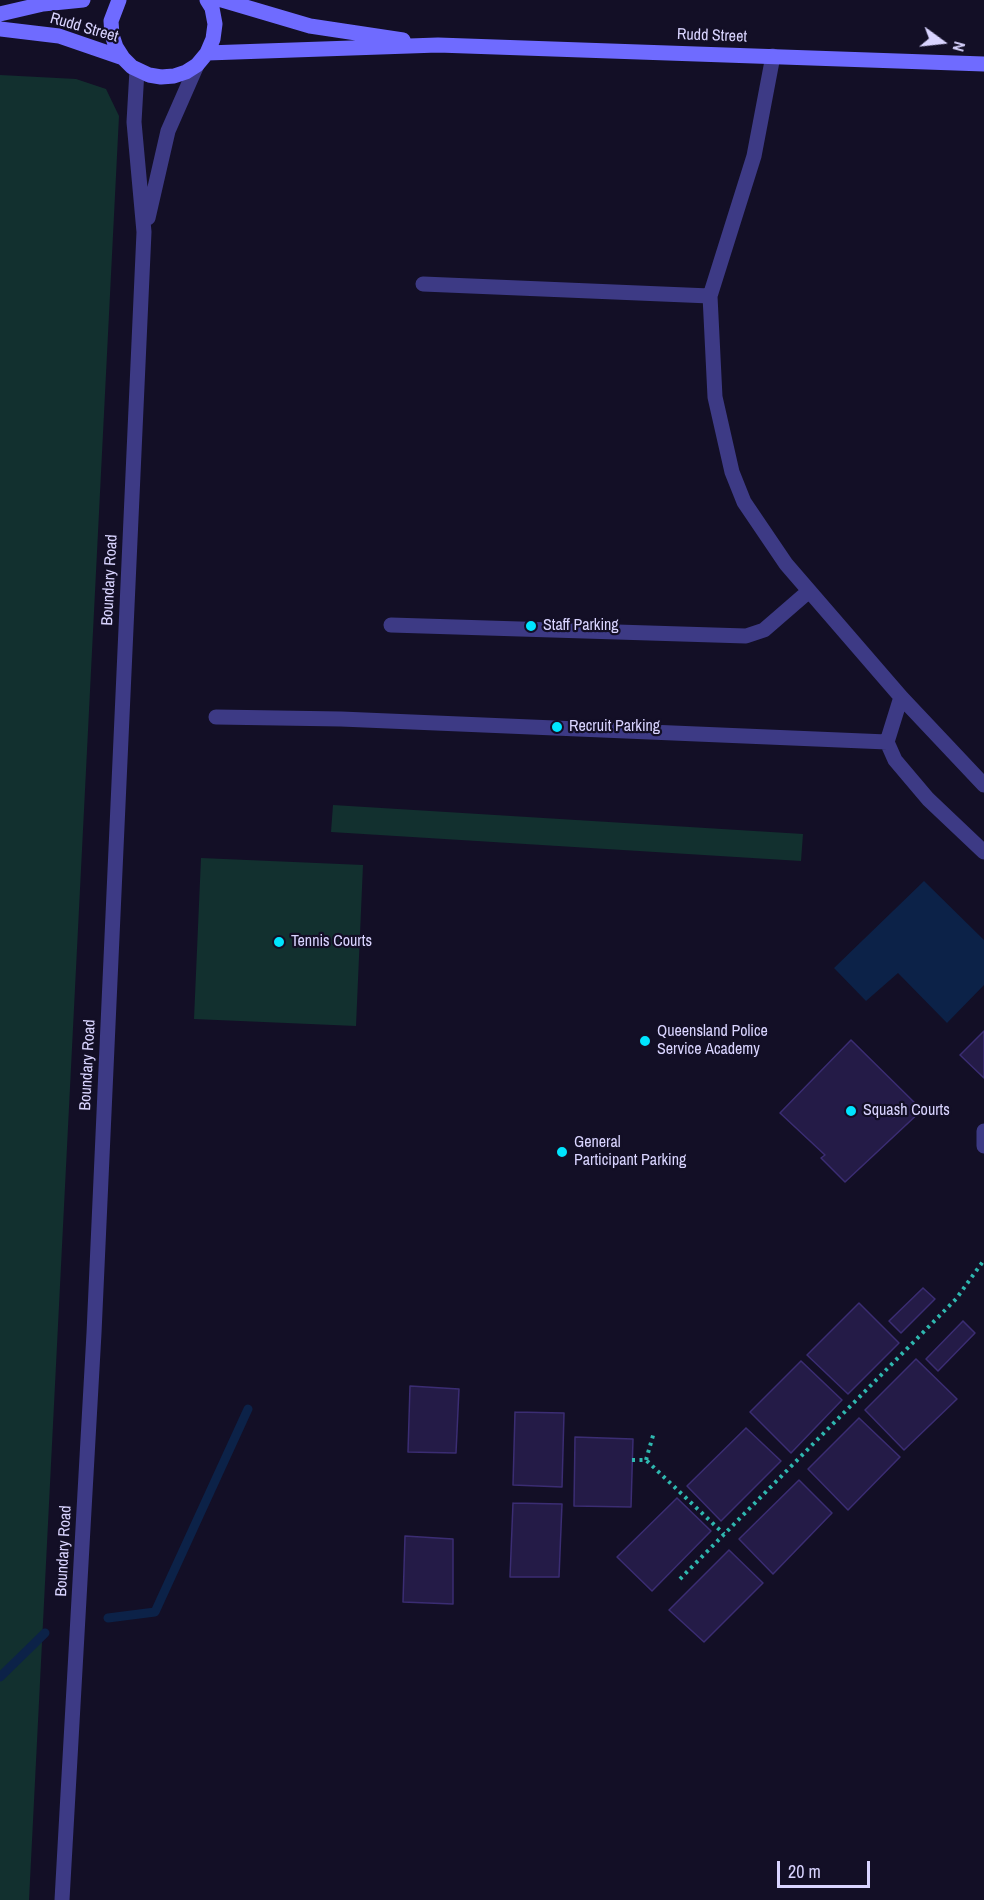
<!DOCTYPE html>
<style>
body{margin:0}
#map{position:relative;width:984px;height:1900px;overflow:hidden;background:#130f26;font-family:"Archivo Narrow",sans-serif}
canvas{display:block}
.north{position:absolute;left:912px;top:12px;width:60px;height:60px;-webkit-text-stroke:4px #130f26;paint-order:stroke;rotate:105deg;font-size:16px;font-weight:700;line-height:24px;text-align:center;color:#d9d4ff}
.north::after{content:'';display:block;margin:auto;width:21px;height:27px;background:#d9d4ff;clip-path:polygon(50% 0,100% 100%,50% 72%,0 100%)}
.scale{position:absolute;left:777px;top:1861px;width:93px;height:27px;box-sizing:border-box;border:3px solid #d9d4ff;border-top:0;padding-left:8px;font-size:18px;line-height:21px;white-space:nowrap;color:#d9d4ff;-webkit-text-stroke:4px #130f26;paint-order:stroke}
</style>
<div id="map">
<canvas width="984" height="1900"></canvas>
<div class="north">N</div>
<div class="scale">20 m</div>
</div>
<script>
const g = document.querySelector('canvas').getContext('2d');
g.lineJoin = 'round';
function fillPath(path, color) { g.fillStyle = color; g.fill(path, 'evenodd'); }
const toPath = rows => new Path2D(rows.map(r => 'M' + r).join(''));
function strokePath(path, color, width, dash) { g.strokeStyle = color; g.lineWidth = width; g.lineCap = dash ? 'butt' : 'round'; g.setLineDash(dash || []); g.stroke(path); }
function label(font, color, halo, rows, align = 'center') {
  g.font = font + ' "Archivo Narrow",sans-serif'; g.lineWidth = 4.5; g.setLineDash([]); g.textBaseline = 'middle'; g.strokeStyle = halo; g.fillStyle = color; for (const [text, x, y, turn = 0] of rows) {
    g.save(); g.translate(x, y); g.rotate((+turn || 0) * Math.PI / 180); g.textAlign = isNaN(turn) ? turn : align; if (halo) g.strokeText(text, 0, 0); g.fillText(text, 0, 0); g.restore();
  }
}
fillPath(toPath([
 [0,75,76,79,106,89,119,116,29,1900,0,1900],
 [333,805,803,834,801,861,331,832],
 [201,858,363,865,356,1026,194,1019]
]), '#12302f');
fillPath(toPath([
 [924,881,984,940,984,985,947,1023,898,973,866,1001,834,968]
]), '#0c2248');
strokePath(toPath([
 [108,1618,155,1612,248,1409],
 [0,1677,45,1633]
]), '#0c2248', 9);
const building = toPath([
 [984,1031,984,1078,960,1055,984,1031],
 [851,1040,922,1110,845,1182,821,1158,825,1155,780,1113,851,1040],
 [923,1288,935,1299,901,1333,889,1321,923,1288],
 [859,1303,899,1343,848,1394,807,1355,859,1303],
 [963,1321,975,1333,938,1371,926,1359,963,1321],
 [916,1359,957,1399,904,1450,865,1410,916,1359],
 [801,1361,842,1400,791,1453,750,1412,801,1361],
 [410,1386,459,1389,456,1453,408,1452,410,1386],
 [515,1412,564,1413,562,1487,513,1485,515,1412],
 [859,1418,900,1457,848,1510,808,1469,859,1418],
 [746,1428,781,1461,721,1521,687,1486,746,1428],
 [575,1437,633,1439,631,1507,574,1506,575,1437],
 [799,1480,832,1513,773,1574,739,1539,799,1480],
 [677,1498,711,1531,652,1591,617,1557,677,1498],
 [513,1503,562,1504,559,1577,510,1577,513,1503],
 [405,1536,453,1539,453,1604,403,1602,405,1536],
 [729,1550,763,1583,704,1642,669,1610,729,1550]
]);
fillPath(building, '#241b47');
strokePath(building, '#3b2d73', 1.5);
strokePath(toPath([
 [632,1460,646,1460,724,1534],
 [646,1460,654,1432],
 [680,1579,956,1299,984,1260]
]), '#2fb8b0', 4, [3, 4.5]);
strokePath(toPath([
 [773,56,754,156,710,296,715,397,732,472,744,502,786,564,901,697,887,742,895,760,928,799,984,852],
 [423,284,710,296],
 [391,625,746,636,764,630,809,591],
 [901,697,984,785],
 [216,717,341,719,887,742],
 [984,1131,984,1146]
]), '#3d3a85', 15);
strokePath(toPath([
 [148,218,168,131,197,65],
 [62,1900,94,1333,144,232,134,122,137,70]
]), '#3d3a85', 15);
strokePath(toPath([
 [119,0,111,21,112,35,116,47,123,58,132,67,149,75,161,77,174,76,186,72,197,65,207,53,213,39,215,24,212,8,207,0],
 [222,0,310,26,403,40],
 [0,14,43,4,83,0],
 [0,29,59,36,123,58],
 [207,53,438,45,984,64]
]), '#6f6bff', 15);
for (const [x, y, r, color] of [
 [531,626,6,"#00e5ff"],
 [557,727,6,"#00e5ff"],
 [279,942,6,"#00e5ff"],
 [645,1041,6,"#00e5ff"],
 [851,1111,6,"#00e5ff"],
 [562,1152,6,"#00e5ff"]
]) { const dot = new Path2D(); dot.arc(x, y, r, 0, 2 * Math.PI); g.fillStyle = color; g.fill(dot); strokePath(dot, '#130f26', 2); }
label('16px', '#d9d4ff', '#130f26', [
 ["Rudd Street",84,28,16],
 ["Rudd Street",712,36,2],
 ["Boundary Road",110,580,-87],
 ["Boundary Road",88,1065,-87],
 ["Boundary Road",64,1551,-87]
]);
label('16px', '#d9d4ff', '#130f26', [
 ["Staff Parking",543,626],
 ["Recruit Parking",569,727],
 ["Tennis Courts",291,942],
 ["Queensland Police",657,1032],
 ["Service Academy",657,1050],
 ["Squash Courts",863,1111],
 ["General",574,1143],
 ["Participant Parking",574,1161]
], 'left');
</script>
